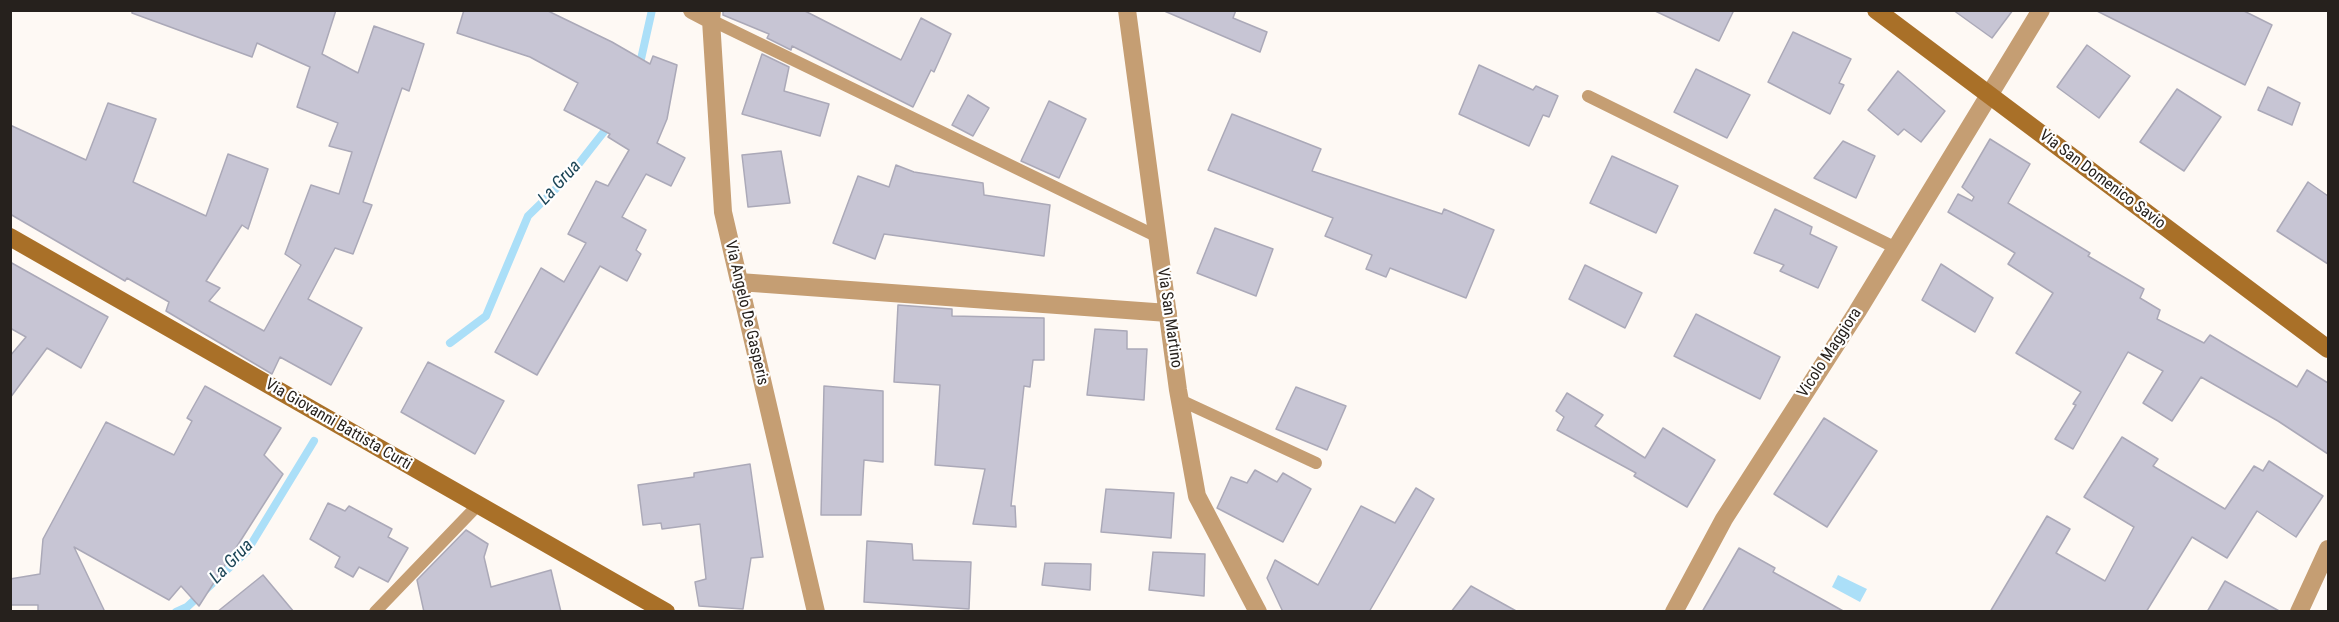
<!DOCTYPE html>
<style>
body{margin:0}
#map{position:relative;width:2339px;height:622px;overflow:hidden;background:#fef9f4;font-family:"Roboto Condensed",sans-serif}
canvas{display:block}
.frame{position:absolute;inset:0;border:12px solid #26211d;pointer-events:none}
</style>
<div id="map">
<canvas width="2339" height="622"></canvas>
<div class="frame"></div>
</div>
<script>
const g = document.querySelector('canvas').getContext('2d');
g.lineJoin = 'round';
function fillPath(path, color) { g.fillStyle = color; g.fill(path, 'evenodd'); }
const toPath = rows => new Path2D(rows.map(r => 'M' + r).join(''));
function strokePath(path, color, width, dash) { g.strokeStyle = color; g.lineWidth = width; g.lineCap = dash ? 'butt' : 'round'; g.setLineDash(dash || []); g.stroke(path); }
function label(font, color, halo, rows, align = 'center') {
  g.font = font + ' "Roboto Condensed",sans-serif'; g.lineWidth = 4.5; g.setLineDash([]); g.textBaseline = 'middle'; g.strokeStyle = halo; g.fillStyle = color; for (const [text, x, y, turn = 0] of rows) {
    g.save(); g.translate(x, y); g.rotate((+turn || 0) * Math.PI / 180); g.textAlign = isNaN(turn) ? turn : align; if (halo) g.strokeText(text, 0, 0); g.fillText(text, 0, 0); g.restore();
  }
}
fillPath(toPath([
 [1838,575,1867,589,1860,602,1832,587]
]), '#abdff8');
strokePath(toPath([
 [639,68,652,10],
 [450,343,486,316,528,216,570,175,610,124],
 [176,612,187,607,247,551,314,441]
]), '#abdff8', 8);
const building = toPath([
 [132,10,336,10,322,54,358,73,374,26,424,44,409,91,402,88,363,202,372,205,353,254,335,248,308,299,362,328,331,385,280,357,272,374,166,311,169,302,127,278,125,281,10,214,10,125,86,160,108,103,156,119,133,182,206,216,228,154,268,169,248,229,242,225,206,281,220,288,209,301,264,331,301,265,285,254,311,185,339,194,352,152,329,146,338,123,297,107,310,67,257,43,252,57,132,13,132,10],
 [464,10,546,10,612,42,650,64,653,56,677,65,667,119,657,143,685,158,671,186,646,174,622,217,646,230,636,250,641,254,627,281,600,266,537,375,495,352,541,268,564,282,586,243,568,234,596,181,608,186,629,150,608,137,610,134,564,110,578,83,530,57,457,33,464,10],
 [723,10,803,10,901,60,921,18,951,34,934,72,931,70,913,107,792,46,791,50,767,38,769,34,723,15,723,10],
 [1162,10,1236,10,1233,18,1267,32,1260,52,1162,10],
 [1653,10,1734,10,1719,41,1653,10],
 [1953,10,2013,10,1992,38,1953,10],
 [2095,10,2242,10,2272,25,2245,85,2095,10],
 [1793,32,1851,59,1839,83,1844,85,1830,114,1768,82,1793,32],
 [2087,45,2130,76,2099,118,2057,87,2087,45],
 [762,54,789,67,784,91,829,104,820,136,742,114,762,54],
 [1479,65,1533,90,1536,86,1558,96,1549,117,1543,115,1529,146,1459,114,1479,65],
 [1696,69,1750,95,1727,138,1674,112,1696,69],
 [1898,71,1945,111,1921,142,1904,129,1898,135,1868,110,1898,71],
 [2268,87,2300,103,2292,125,2258,110,2268,87],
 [2177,89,2221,117,2184,171,2140,142,2177,89],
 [968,95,989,108,973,136,952,125,968,95],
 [1049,101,1086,119,1059,178,1021,161,1049,101],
 [1232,114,1321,149,1312,171,1442,214,1444,209,1494,230,1466,298,1390,268,1386,277,1366,269,1372,255,1325,236,1333,218,1208,170,1232,114],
 [1990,139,2030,164,2008,203,2090,253,2088,256,2144,289,2140,298,2160,310,2157,319,2204,343,2210,335,2297,387,2307,370,2328,383,2328,454,2278,421,2201,377,2172,421,2143,403,2163,371,2128,352,2073,449,2055,439,2076,405,2073,404,2081,392,2016,353,2053,293,2008,264,2015,253,1948,212,1958,194,1972,201,1974,197,1962,187,1990,139],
 [1843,141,1875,156,1856,198,1814,178,1843,141],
 [781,151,790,203,748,207,742,155,781,151],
 [1612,156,1678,186,1656,233,1590,203,1612,156],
 [896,165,914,172,983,183,984,195,1050,205,1044,256,884,234,875,259,833,243,858,176,889,187,896,165],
 [2308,182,2328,196,2328,264,2277,231,2308,182],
 [1775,209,1812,227,1810,234,1837,247,1818,288,1780,271,1784,265,1754,253,1775,209],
 [1215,228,1273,249,1256,296,1197,273,1215,228],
 [10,262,108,317,81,368,47,348,10,398,10,356,26,337,10,328,10,262],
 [1941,264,1993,298,1975,332,1922,300,1941,264],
 [1585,265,1642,293,1625,328,1569,299,1585,265],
 [898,305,952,309,952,316,1044,318,1044,360,1033,360,1030,387,1024,386,1011,506,1015,506,1016,527,973,524,985,469,935,465,940,385,894,382,898,305],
 [1696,314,1780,357,1760,399,1674,356,1696,314],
 [1095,329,1127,331,1127,349,1147,349,1144,400,1087,395,1095,329],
 [428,362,504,401,475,454,401,412,428,362],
 [205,386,281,428,264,455,283,474,199,606,181,586,169,600,74,547,105,612,38,612,38,605,10,605,10,579,40,574,43,539,106,422,174,455,192,421,187,418,205,386],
 [824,386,883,391,883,462,864,460,861,515,821,515,824,386],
 [1296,387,1346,406,1327,450,1276,429,1296,387],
 [1567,393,1603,415,1595,426,1645,458,1663,428,1715,460,1687,507,1634,476,1636,473,1557,430,1564,417,1556,411,1567,393],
 [1824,418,1877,451,1827,527,1774,494,1824,418],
 [2122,437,2158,459,2153,466,2225,509,2254,466,2263,471,2269,461,2323,496,2296,537,2257,511,2227,558,2192,537,2146,612,1990,612,2047,516,2070,529,2056,553,2105,581,2134,527,2084,497,2122,437],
 [750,464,763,557,751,558,743,609,699,606,695,582,706,579,700,524,662,529,661,523,643,525,638,485,694,477,694,473,750,464],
 [1255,470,1277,482,1283,473,1311,489,1283,542,1217,508,1231,477,1247,483,1255,470],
 [1416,488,1434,499,1369,612,1283,612,1267,578,1275,560,1318,585,1361,506,1395,523,1416,488],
 [1106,489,1174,493,1171,538,1101,532,1106,489],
 [328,503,345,511,349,506,392,529,388,537,408,548,388,582,359,567,353,577,335,567,340,557,310,539,328,503],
 [466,530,488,544,484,557,491,587,551,570,561,612,424,612,417,580,466,530],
 [867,541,912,544,913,560,971,562,969,609,864,602,867,541],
 [1739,548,1775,568,1773,572,1845,612,1702,612,1739,548],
 [1153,552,1205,554,1204,596,1149,590,1153,552],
 [1045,563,1091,564,1090,590,1042,585,1045,563],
 [263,575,294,612,217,612,263,575],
 [2225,581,2281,612,2207,612,2225,581],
 [1471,586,1518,612,1451,612,1471,586]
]);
fillPath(building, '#c7c5d4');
strokePath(building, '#aba9b8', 1.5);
strokePath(toPath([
 [711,20,1158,237],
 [1588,96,1896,248],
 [1180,400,1316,463],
 [375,612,478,505]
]), '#c59e73', 12);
strokePath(toPath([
 [692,10,711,20],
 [712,10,711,20,723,212,816,612],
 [1127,10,1178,390,1197,496,1258,612],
 [739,282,1168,313],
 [1674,612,1724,519,1857,312,2041,10],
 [2299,612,2328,549]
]), '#c59e73', 18);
strokePath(toPath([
 [1876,10,2328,349],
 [10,237,666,612]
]), '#a97028', 18);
label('16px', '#26211d', '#fff', [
 ["Via San Domenico Savio",2102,180,37],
 ["Via Angelo De Gasperis",746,313,77],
 ["Via San Martino",1169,318,82],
 ["Vicolo Maggiora",1830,353,-57],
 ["Via Giovanni Battista Curti",338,425,30]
]);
label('italic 18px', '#1e4758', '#fff', [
 ["La Grua",560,183,-47],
 ["La Grua",232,562,-46]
]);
</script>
